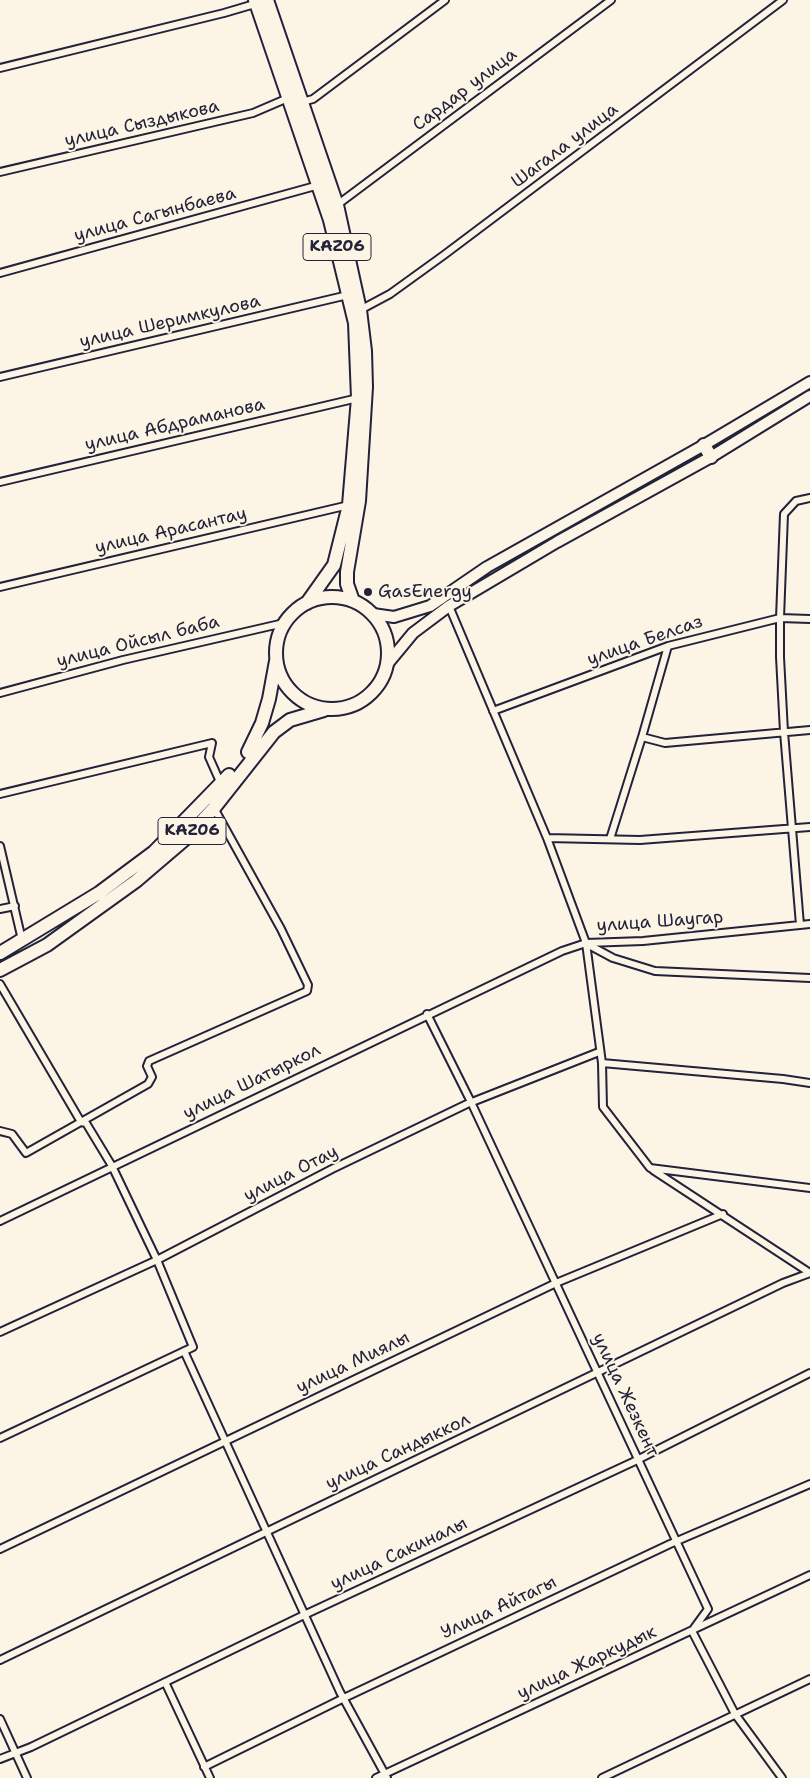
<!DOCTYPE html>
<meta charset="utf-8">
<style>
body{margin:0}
canvas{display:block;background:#fcf5e5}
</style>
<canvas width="810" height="1778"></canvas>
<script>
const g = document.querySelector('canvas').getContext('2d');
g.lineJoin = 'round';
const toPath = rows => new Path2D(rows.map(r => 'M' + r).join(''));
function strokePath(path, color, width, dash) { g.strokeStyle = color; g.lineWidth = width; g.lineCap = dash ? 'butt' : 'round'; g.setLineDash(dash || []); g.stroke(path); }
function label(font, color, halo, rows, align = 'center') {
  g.font = font + ' "Shantell Sans",sans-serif'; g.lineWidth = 4; g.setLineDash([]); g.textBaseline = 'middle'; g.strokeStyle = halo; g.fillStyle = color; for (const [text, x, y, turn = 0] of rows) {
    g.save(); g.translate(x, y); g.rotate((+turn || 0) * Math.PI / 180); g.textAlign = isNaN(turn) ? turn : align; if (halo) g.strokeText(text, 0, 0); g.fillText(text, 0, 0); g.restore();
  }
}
const street = toPath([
 [0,68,224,13,258,3],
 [302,102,313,99,445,0],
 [0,172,253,113,288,98],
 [337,205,611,0],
 [0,273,319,185],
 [360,310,390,294,444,255,783,0],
 [0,377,348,295],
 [0,482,358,398],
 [0,587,349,505],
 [449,606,547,838,586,943,602,1063,603,1107,650,1168,810,1188],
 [668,646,642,737,665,743,810,730],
 [0,693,123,660,284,623],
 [493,711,668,646,780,618,810,619],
 [0,794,212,743,209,757,221,784],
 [547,838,640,840,810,827],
 [610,839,642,737],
 [0,846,22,940],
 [0,909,15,906],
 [800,925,784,732,780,657,780,618,784,514,796,501,810,498],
 [587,944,613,958,655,971,810,978],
 [0,984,81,1122,86,1123,112,1166,157,1260,193,1347,0,1438],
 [427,1014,471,1102,708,1609,692,1631,735,1714,782,1778],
 [602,1063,783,1079,810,1083],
 [0,1131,12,1134,26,1153,148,1084,152,1077,147,1066,149,1061,307,991,308,985,281,929,214,808],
 [653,1170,810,1273],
 [0,1221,562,951,586,943,643,941,810,924],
 [0,1332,157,1260,332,1169,467,1104,599,1052],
 [184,1351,340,1692,387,1778],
 [0,1549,556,1283,723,1214],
 [0,1660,783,1283,810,1273],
 [165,1682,210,1778],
 [0,1719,27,1778],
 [0,1759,31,1747,304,1615,633,1462,810,1373],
 [204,1767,344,1698,670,1544,810,1484],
 [376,1778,810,1575],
 [602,1778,810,1679]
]);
const primary = toPath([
 [373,614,394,617,430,606,487,567,704,445,810,382],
 [389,662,413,633,449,606,557,542,711,457,810,396]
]);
const highway = toPath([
 [255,0,330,220,355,323,358,398,349,505,334,565,307,603],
 [267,0,337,205,360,310,365,351,366,387,359,501,347,572,347,584,353,601],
 [704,445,711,457],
 '276 653a56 56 0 1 1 112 0a56 56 0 1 1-112 0Z',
 [248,752,262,723,269,699,276,661],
 [0,953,99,893,154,852,229,775],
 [0,970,47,945,136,881,184,840,214,808,274,732,290,720,324,710]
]);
strokePath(street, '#22223b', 10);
strokePath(primary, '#22223b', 14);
strokePath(highway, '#22223b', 16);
strokePath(street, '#fcf5e5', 6);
strokePath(primary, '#fcf5e5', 10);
strokePath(highway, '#fcf5e5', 12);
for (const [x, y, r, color] of [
 [368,592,5,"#22223b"]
]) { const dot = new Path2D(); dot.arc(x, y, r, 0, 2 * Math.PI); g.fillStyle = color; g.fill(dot); strokePath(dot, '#fcf5e5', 2); }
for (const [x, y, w] of [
 [337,247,68],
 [192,831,68]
]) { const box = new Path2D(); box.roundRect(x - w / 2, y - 13.5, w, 27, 4); g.fillStyle = '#fcf5e5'; g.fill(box); strokePath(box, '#22223b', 1); }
label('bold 16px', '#22223b', null, [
 ["KАZ06",337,247],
 ["KАZ06",192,831]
]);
label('18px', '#22223b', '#fcf5e5', [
 ["Сардар улица",465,90,-37],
 ["улица Сыздыкова",142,124,-13],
 ["Шагала улица",565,146,-37],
 ["улица Сагынбаева",155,215,-15],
 ["улица Шеримкулова",170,322,-13],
 ["улица Абдраманова",175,425,-13],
 ["улица Арасантау",171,531,-13],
 ["улица Белсаз",645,641,-19],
 ["улица Ойсыл баба",138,642,-14],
 ["улица Шаугар",660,922,-4],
 ["улица Шатыркол",252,1082,-26],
 ["улица Отау",291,1174,-27],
 ["улица Миялы",353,1363,-25],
 ["улица Жезкент",625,1395,65],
 ["улица Сандыккол",398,1452,-25],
 ["улица Сакиналы",399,1554,-25],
 ["Улица Айтагы",499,1608,-25],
 ["улица Жаркудык",587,1663,-25]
]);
label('18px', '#22223b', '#fcf5e5', [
 ["GasEnergy",378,592]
], 'left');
</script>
